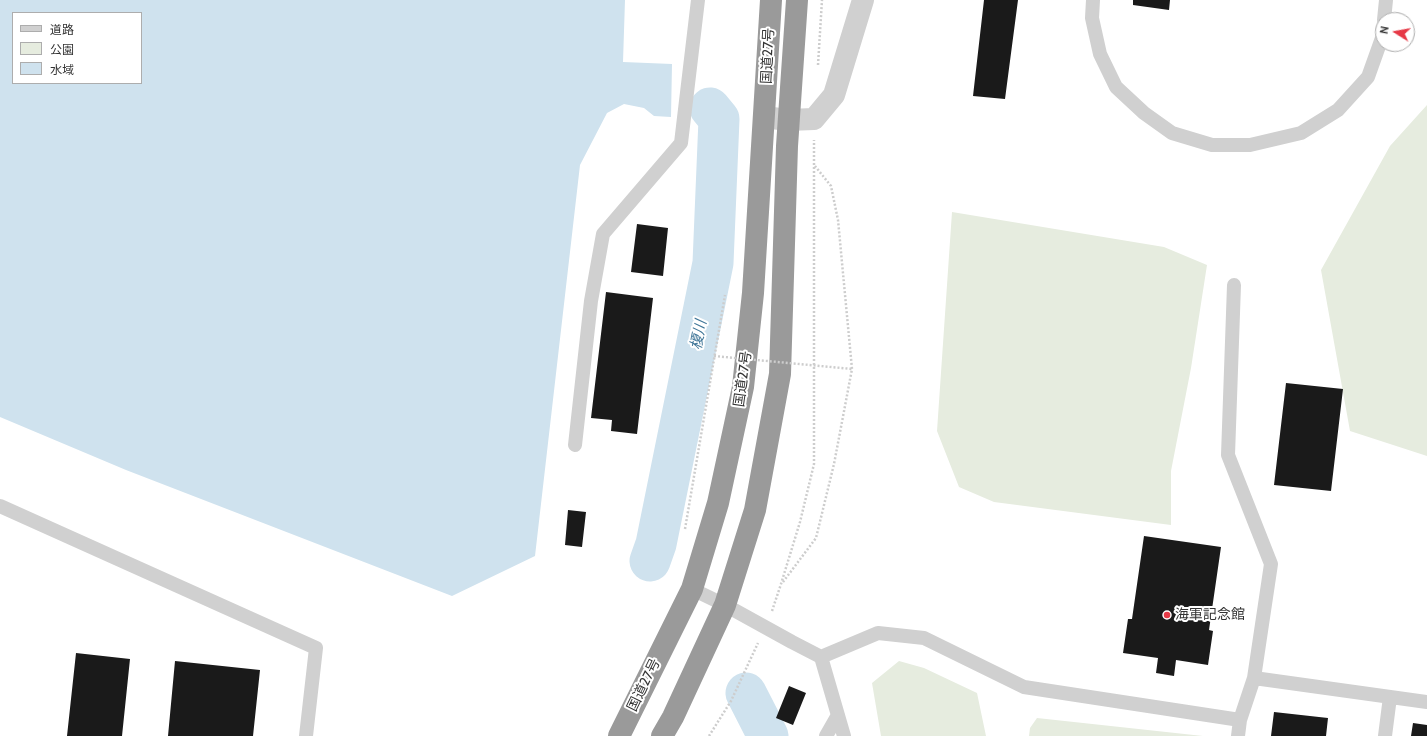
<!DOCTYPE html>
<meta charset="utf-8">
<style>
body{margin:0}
#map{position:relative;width:1427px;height:736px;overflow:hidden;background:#fff;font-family:Cabin,"Noto Sans JP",sans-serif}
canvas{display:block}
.legend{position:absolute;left:12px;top:12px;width:130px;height:72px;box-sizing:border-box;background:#fff;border:1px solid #adadad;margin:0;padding:5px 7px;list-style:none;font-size:12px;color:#333}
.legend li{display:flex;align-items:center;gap:8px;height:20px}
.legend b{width:20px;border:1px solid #adadad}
.north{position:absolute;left:1375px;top:12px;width:40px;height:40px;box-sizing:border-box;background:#fff;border:1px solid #adadad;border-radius:50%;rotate:281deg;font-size:11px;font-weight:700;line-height:16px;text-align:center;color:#333}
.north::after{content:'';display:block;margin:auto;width:14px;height:18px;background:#e63946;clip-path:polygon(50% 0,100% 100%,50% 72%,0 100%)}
</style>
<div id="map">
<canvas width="1427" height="736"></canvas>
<ul class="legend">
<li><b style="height:5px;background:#d0d0d0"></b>道路</li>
<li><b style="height:11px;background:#e6ecdf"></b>公園</li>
<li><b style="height:11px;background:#cfe2ee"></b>水域</li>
</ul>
<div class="north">N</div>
</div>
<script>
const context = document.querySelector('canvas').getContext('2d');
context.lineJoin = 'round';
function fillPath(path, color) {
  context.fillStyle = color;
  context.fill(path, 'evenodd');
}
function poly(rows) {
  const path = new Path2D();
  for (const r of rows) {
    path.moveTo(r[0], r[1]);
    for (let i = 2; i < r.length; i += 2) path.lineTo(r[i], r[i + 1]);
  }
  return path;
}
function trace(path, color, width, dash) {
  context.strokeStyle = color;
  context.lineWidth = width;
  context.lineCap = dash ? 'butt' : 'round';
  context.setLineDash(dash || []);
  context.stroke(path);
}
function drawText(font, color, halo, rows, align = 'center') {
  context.font = font + ' Cabin,"Noto Sans JP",sans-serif';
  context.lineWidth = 4;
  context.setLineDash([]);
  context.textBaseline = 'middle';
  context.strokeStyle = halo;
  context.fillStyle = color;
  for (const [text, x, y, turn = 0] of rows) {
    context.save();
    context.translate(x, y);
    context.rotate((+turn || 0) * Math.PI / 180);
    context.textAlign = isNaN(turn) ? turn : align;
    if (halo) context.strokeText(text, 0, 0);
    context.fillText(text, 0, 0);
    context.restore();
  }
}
fillPath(poly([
 [1427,105,1427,456,1350,431,1321,270,1390,146],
 [952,212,1164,247,1207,265,1191,368,1171,471,1171,525,994,502,959,487,937,431],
 [899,661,924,668,977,693,986,736,881,736,872,683],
 [1037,718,1203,736,1029,736,1030,728]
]), '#e6ecdf');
fillPath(poly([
 [0,0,625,0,623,62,672,64,671,117,654,116,644,108,624,104,607,113,580,165,535,556,452,596,126,470,0,417],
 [13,13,141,13,141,83,13,83]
]), '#cfe2ee');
trace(poly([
 [650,561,656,544,713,263,719,119,710,108],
 [746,693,768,736]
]), '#cfe2ee', 41);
fillPath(poly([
 [984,0,1018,0,1005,99,973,96],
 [1133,0,1170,0,1169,10,1133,5],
 [637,224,668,228,663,276,631,272],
 [606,292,653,298,637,434,611,431,612,420,591,418],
 [1286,383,1343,389,1331,491,1274,485],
 [568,510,586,512,582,547,565,545],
 [1144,536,1221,547,1209,630,1213,631,1208,665,1176,660,1174,676,1156,673,1158,658,1123,653,1128,619,1132,619],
 [76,653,130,659,122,736,67,736],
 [175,661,260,670,253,736,168,736],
 [789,686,806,693,793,725,776,718],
 [1274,712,1328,718,1326,736,1271,736],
 [1413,723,1427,725,1427,736,1411,736]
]), '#1a1a1a');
trace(poly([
 [818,65,822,0],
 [685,529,725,295],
 [783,582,816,538,834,464,852,369,838,220,831,186,815,166],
 [772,611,781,584,800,522,814,464,814,140],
 [709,736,731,701,758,643]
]), '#cdcdcd', 2.5, [2, 2]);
trace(poly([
 [1093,0,1092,18,1100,54,1116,87,1144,113,1172,133,1212,145,1250,145,1301,133,1338,110,1368,77,1383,35,1383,31],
 [1384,20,1386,0],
 [1234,285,1228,455,1271,564,1254,678,1240,720,1238,736],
 [575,445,591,301,603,234,681,143,698,0],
 [0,506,316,648,306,736],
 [692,589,725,605,792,642,821,657,844,736],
 [821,657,878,633,924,638,1024,687,1240,720],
 [1254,678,1427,702],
 [826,736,838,715],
 [1385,736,1390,697]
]), '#d0d0d0', 14);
trace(poly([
 [764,117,788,120,814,119,834,95,863,0]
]), '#d0d0d0', 22);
trace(poly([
 [619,736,692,589,718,503,743,387,753,293,771,0],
 [662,736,673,717,725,605,755,510,780,374,787,146,797,0]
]), '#9a9a9a', 22);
trace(poly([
 [714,356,852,369]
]), '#cdcdcd', 2.5, [2, 2]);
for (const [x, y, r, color] of [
 [1167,615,4,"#e63946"]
]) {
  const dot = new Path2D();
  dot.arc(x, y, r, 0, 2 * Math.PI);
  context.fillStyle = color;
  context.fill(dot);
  trace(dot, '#fff', 1.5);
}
drawText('14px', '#333', '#fff', [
 ["国道27号",768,56,-87],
 ["国道27号",743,379,-82],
 ["国道27号",644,685,-64]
]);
drawText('14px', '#333', '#fff', [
 ["海軍記念館",1175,615]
], 'left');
drawText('italic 15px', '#3f7597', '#fff', [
 ["榎川",699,335,-79]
]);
</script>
